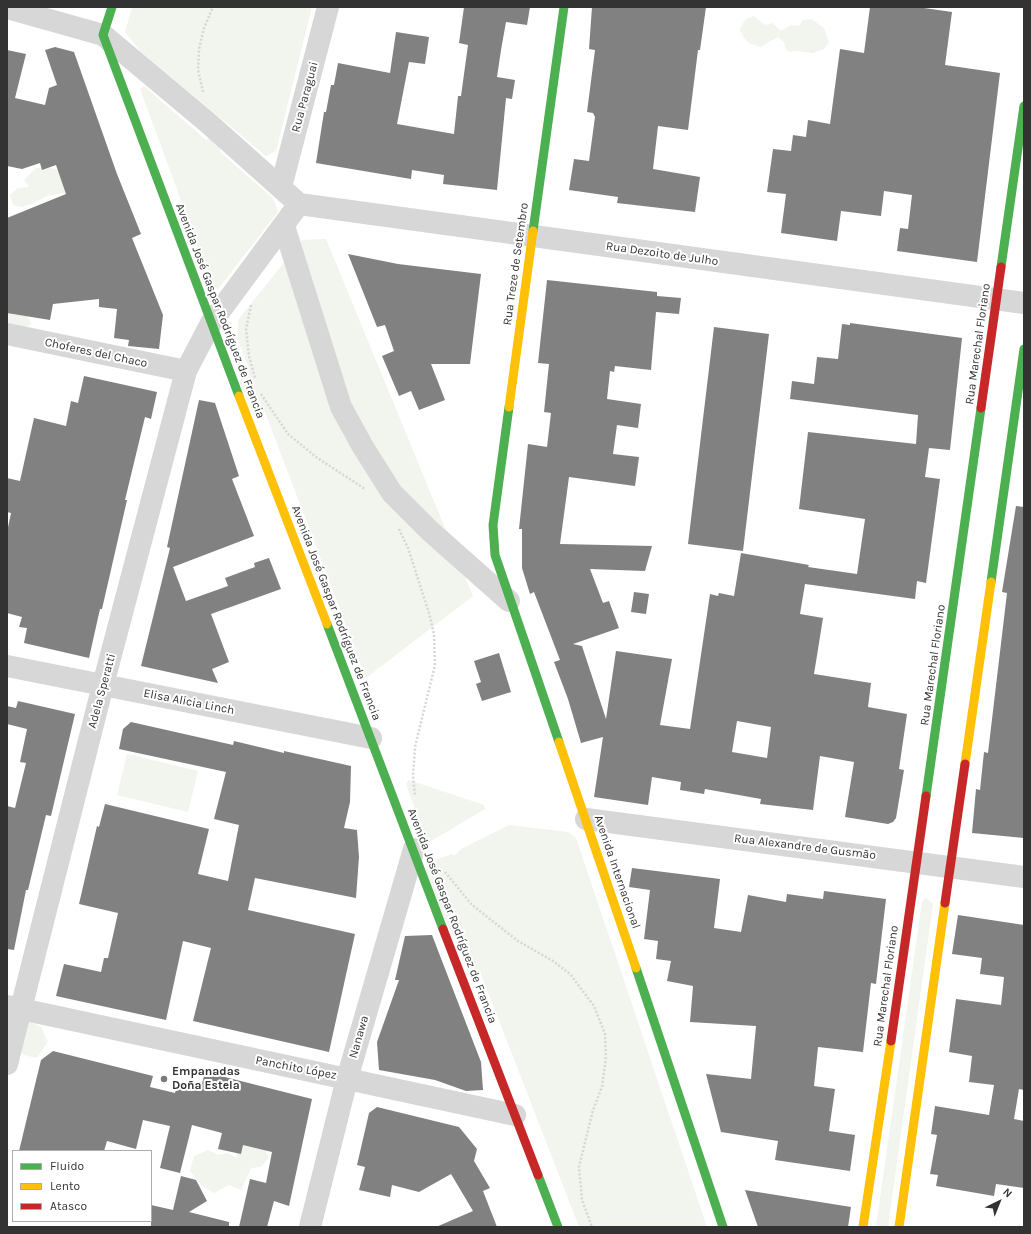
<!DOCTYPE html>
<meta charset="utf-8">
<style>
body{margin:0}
#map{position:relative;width:1031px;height:1234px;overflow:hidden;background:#fff;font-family:Karla,sans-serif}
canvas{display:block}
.frame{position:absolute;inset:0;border:8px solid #333;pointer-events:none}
.legend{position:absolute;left:12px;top:1150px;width:140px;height:72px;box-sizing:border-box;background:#fff;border:1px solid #adadad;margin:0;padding:5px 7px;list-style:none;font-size:12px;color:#333}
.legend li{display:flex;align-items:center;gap:8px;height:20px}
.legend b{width:20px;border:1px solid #adadad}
.north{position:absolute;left:979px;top:1182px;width:40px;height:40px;-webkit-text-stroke:3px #fff;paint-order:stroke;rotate:43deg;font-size:11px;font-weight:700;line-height:16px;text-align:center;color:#333}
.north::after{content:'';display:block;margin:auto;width:14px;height:18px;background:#333;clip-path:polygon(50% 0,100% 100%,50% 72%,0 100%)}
</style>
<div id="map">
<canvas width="1031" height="1234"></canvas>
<div class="frame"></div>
<ul class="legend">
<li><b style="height:5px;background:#4caf50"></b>Fluido</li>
<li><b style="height:5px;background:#ffc107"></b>Lento</li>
<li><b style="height:5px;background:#c62828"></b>Atasco</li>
</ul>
<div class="north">N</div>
</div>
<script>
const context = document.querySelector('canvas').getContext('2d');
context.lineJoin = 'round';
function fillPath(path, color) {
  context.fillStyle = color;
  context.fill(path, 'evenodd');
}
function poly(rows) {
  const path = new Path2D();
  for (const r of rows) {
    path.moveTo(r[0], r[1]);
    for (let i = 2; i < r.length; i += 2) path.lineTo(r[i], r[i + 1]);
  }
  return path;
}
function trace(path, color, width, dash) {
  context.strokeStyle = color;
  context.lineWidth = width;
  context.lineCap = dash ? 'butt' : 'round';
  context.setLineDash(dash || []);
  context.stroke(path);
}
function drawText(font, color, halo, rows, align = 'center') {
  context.font = font + ' Karla,sans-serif';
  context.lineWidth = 4;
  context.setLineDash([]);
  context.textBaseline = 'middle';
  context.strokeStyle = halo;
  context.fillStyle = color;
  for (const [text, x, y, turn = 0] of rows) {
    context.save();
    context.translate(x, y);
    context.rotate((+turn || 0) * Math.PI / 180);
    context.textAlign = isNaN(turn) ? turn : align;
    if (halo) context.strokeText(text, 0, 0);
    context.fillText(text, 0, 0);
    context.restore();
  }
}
fillPath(poly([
 [132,7,312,7,276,151,266,156,141,52,125,32],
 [754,16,765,25,772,23,781,31,791,25,799,26,803,20,811,19,824,28,829,42,824,49,813,53,797,51,790,52,786,50,784,42,778,37,760,47,749,43,744,38,740,30,741,26,746,19],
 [144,86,206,140,209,138,219,145,221,153,273,198,278,212,218,289,213,287,140,89],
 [47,167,64,172,74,191,47,196,34,203,22,207,13,205,10,195,18,188,29,187,24,180,36,168],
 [326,239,473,596,366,678,265,412,252,409,239,382,249,369,238,340,238,320,302,240],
 [7,302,27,315,31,324,7,343],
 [127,754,198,771,188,812,117,795],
 [409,780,484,805,485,809,431,841,426,840,406,784],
 [509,825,568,832,576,838,707,1227,579,1227,481,974,473,978,423,873,434,860,452,854,454,856,461,849],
 [926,898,933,904,888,1227,876,1227,922,902],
 [25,1019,41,1027,48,1042,37,1058,24,1055,15,1047],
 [235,1142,260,1144,267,1152,269,1158,261,1167,251,1168,241,1190,229,1185,214,1193,202,1186,190,1171,194,1156,208,1150,218,1155,228,1153,237,1158]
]), '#f1f5ed');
fillPath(poly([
 [464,7,530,7,527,25,506,22,501,50,497,77,515,80,512,99,506,98,497,190,443,184,444,175,412,170,411,179,316,163,324,112,326,112,331,85,334,85,338,63,390,73,396,32,429,37,425,64,409,62,397,124,454,134,458,96,461,96,468,45,459,43],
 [592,7,706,7,700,50,698,50,688,130,658,126,653,169,700,177,695,212,617,203,618,197,569,190,574,159,589,161,595,117,593,113,587,112,595,50,589,49],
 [870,7,917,7,952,12,945,65,1000,73,977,262,897,251,900,228,908,229,912,195,884,191,881,216,841,211,837,241,781,233,786,194,767,192,773,149,791,151,793,135,806,137,808,120,830,124,840,49,864,53],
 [55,47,74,52,117,174,141,234,132,238,163,315,159,349,128,346,129,340,114,338,117,309,99,307,99,299,53,304,50,320,7,313,7,218,66,194,56,165,42,170,40,163,22,169,7,166,7,50,26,54,15,98,45,105,49,88,57,85,45,50],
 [348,254,398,264,481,274,470,364,431,364,445,400,419,410,411,391,399,396,382,356,394,351,385,325,377,327],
 [547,280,657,292,657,296,681,298,679,314,656,312,651,370,615,366,614,372,610,371,607,399,641,404,638,428,617,425,613,454,639,457,635,486,569,477,560,544,652,546,645,571,590,569,603,603,609,601,619,628,573,644,582,646,606,719,616,651,672,659,660,725,690,729,710,594,718,596,719,593,734,596,741,553,809,565,808,567,857,574,865,519,799,509,808,432,916,444,918,415,790,399,792,381,814,384,817,357,838,359,842,324,850,325,850,323,962,338,950,450,929,448,925,477,940,479,926,583,917,581,915,599,805,584,800,614,823,618,814,674,871,683,868,707,907,714,899,769,904,770,896,818,893,822,888,824,845,817,854,762,820,756,813,810,760,804,761,799,705,789,704,794,680,790,681,782,652,777,648,805,594,797,603,737,581,743,568,699,554,662,560,660,534,592,530,594,522,568,522,529,519,529,528,444,547,447,551,413,544,412,549,364,538,363],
 [737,721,771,727,767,758,732,752],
 [714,327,769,334,743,551,688,544],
 [84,376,157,392,151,419,145,417,125,500,127,500,102,609,100,609,89,658,24,643,27,628,19,627,22,617,7,613,7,532,11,513,7,512,7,478,20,481,34,418,66,426,71,401,78,403],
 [199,400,215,403,239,476,232,479,254,536,173,567,186,601,228,586,225,578,255,567,254,563,269,558,281,589,211,614,229,662,212,669,218,683,141,666,170,548,167,547],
 [1016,506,1024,507,1024,838,972,833,976,789,980,790,984,752,988,753,1007,593,1002,592],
 [634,592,649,594,646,614,631,612],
 [499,653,511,692,482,701,476,684,481,682,474,661],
 [18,701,75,714,51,816,46,815,28,890,26,890,14,950,7,949,7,806,15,808,26,763,20,762,27,729,7,724,7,706,16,708],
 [131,722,233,745,234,741,284,753,284,751,351,766,350,802,344,828,357,830,359,857,356,898,255,878,248,910,355,934,329,1052,193,1021,211,948,183,941,166,1020,56,996,64,964,101,972,104,958,108,958,118,913,79,904,97,826,99,827,105,804,209,829,198,874,228,881,239,825,214,819,226,772,119,749,123,729],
 [632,868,720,879,714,928,741,932,748,895,786,902,787,894,823,899,824,891,886,899,876,984,871,983,863,1052,818,1047,814,1086,835,1089,829,1131,855,1135,850,1171,775,1160,778,1141,721,1132,706,1074,751,1079,756,1026,690,1022,693,986,667,981,671,961,656,959,658,941,644,939,650,890,629,887],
 [958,915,1024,925,1024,1090,1019,1089,1014,1119,1024,1121,1024,1188,996,1184,994,1196,936,1186,938,1175,930,1174,937,1135,931,1134,935,1106,989,1115,994,1085,969,1082,972,1056,949,1052,956,999,1001,1005,1004,977,980,974,982,958,952,954],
 [432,935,481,1062,483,1090,466,1091,435,1080,379,1070,377,1042,399,980,395,980,405,936],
 [53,1051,153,1076,150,1087,175,1093,178,1082,201,1088,205,1072,312,1099,289,1206,274,1201,267,1227,239,1227,250,1179,266,1183,272,1152,243,1145,241,1154,218,1149,222,1133,192,1125,180,1173,160,1168,170,1126,143,1120,136,1149,107,1141,104,1151,19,1151,41,1060],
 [377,1107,459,1127,477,1149,474,1161,490,1188,483,1191,497,1227,436,1227,473,1211,451,1174,419,1192,392,1185,390,1197,359,1190,365,1167,357,1165,369,1113],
 [181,1176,196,1180,207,1201,189,1212,229,1222,229,1227,151,1227,151,1205,173,1210],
 [745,1190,851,1207,848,1227,758,1227]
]), '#818181');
trace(poly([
 [203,92,198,70,199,49,204,28,213,7],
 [251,305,246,329,249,356,255,378],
 [261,394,288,434,316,457,365,489],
 [399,529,408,548,429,613,434,634,435,665,415,747,413,776,415,796],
 [445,872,472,905,518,941,553,961,570,974,594,1006,605,1034,606,1057,602,1087,593,1110,579,1167,582,1200,592,1227]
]), '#d6d6d6', 2.5, [2, 2]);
trace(poly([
 [7,8,103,35,207,122,299,204,211,323,186,371,103,685,7,1064],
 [281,187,328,7],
 [299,204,1024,303],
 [284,226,341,407,363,447,392,493,430,531,509,601],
 [7,334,186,371],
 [7,666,371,738],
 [586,819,1024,877],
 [7,1006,515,1115],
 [310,1227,347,1079,414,849]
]), '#d7d7d7', 22);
trace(poly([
 [112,7,103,35,239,396],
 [533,231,564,7],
 [1001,267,1024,106],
 [509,407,493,525,495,555,559,742],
 [991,582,1024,349],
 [327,624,443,929],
 [926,796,981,408],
 [636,968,723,1227],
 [538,1175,558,1227]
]), '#4caf50', 9);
trace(poly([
 [239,396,327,624],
 [509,407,533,231],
 [559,742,636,968],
 [965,764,991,582],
 [863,1227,891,1041],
 [899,1227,945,903]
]), '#ffc107', 9);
trace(poly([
 [981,408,1001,267],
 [945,903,965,764],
 [443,929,538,1175],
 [891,1041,926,796]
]), '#c62828', 9);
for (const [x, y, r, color] of [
 [164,1079,4,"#7a7a7a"]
]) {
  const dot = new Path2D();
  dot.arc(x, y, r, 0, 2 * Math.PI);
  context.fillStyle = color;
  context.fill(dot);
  trace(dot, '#fff', 1.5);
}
drawText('12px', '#333', '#fff', [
 ["Rua Paraguai",305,97,-75],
 ["Rua Dezoito de Julho",662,254,8],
 ["Rua Treze de Setembro",516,264,-82],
 ["Avenida José Gaspar Rodríguez de Francia",220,311,69],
 ["Rua Marechal Floriano",978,344,-82],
 ["Choferes del Chaco",96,353,12],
 ["Avenida José Gaspar Rodríguez de Francia",336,613,69],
 ["Rua Marechal Floriano",933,665,-82],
 ["Adela Speratti",102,691,-75],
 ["Elisa Alicia Linch",189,702,11],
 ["Rua Alexandre de Gusmão",805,847,7],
 ["Avenida Internacional",617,872,71],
 ["Avenida José Gaspar Rodríguez de Francia",452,916,69],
 ["Rua Marechal Floriano",886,986,-82],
 ["Nanawa",359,1037,-74],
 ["Panchito López",296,1068,11]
]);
drawText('bold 12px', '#333', '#fff', [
 ["Empanadas",172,1072],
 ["Doña Estela",172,1086]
], 'left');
</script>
